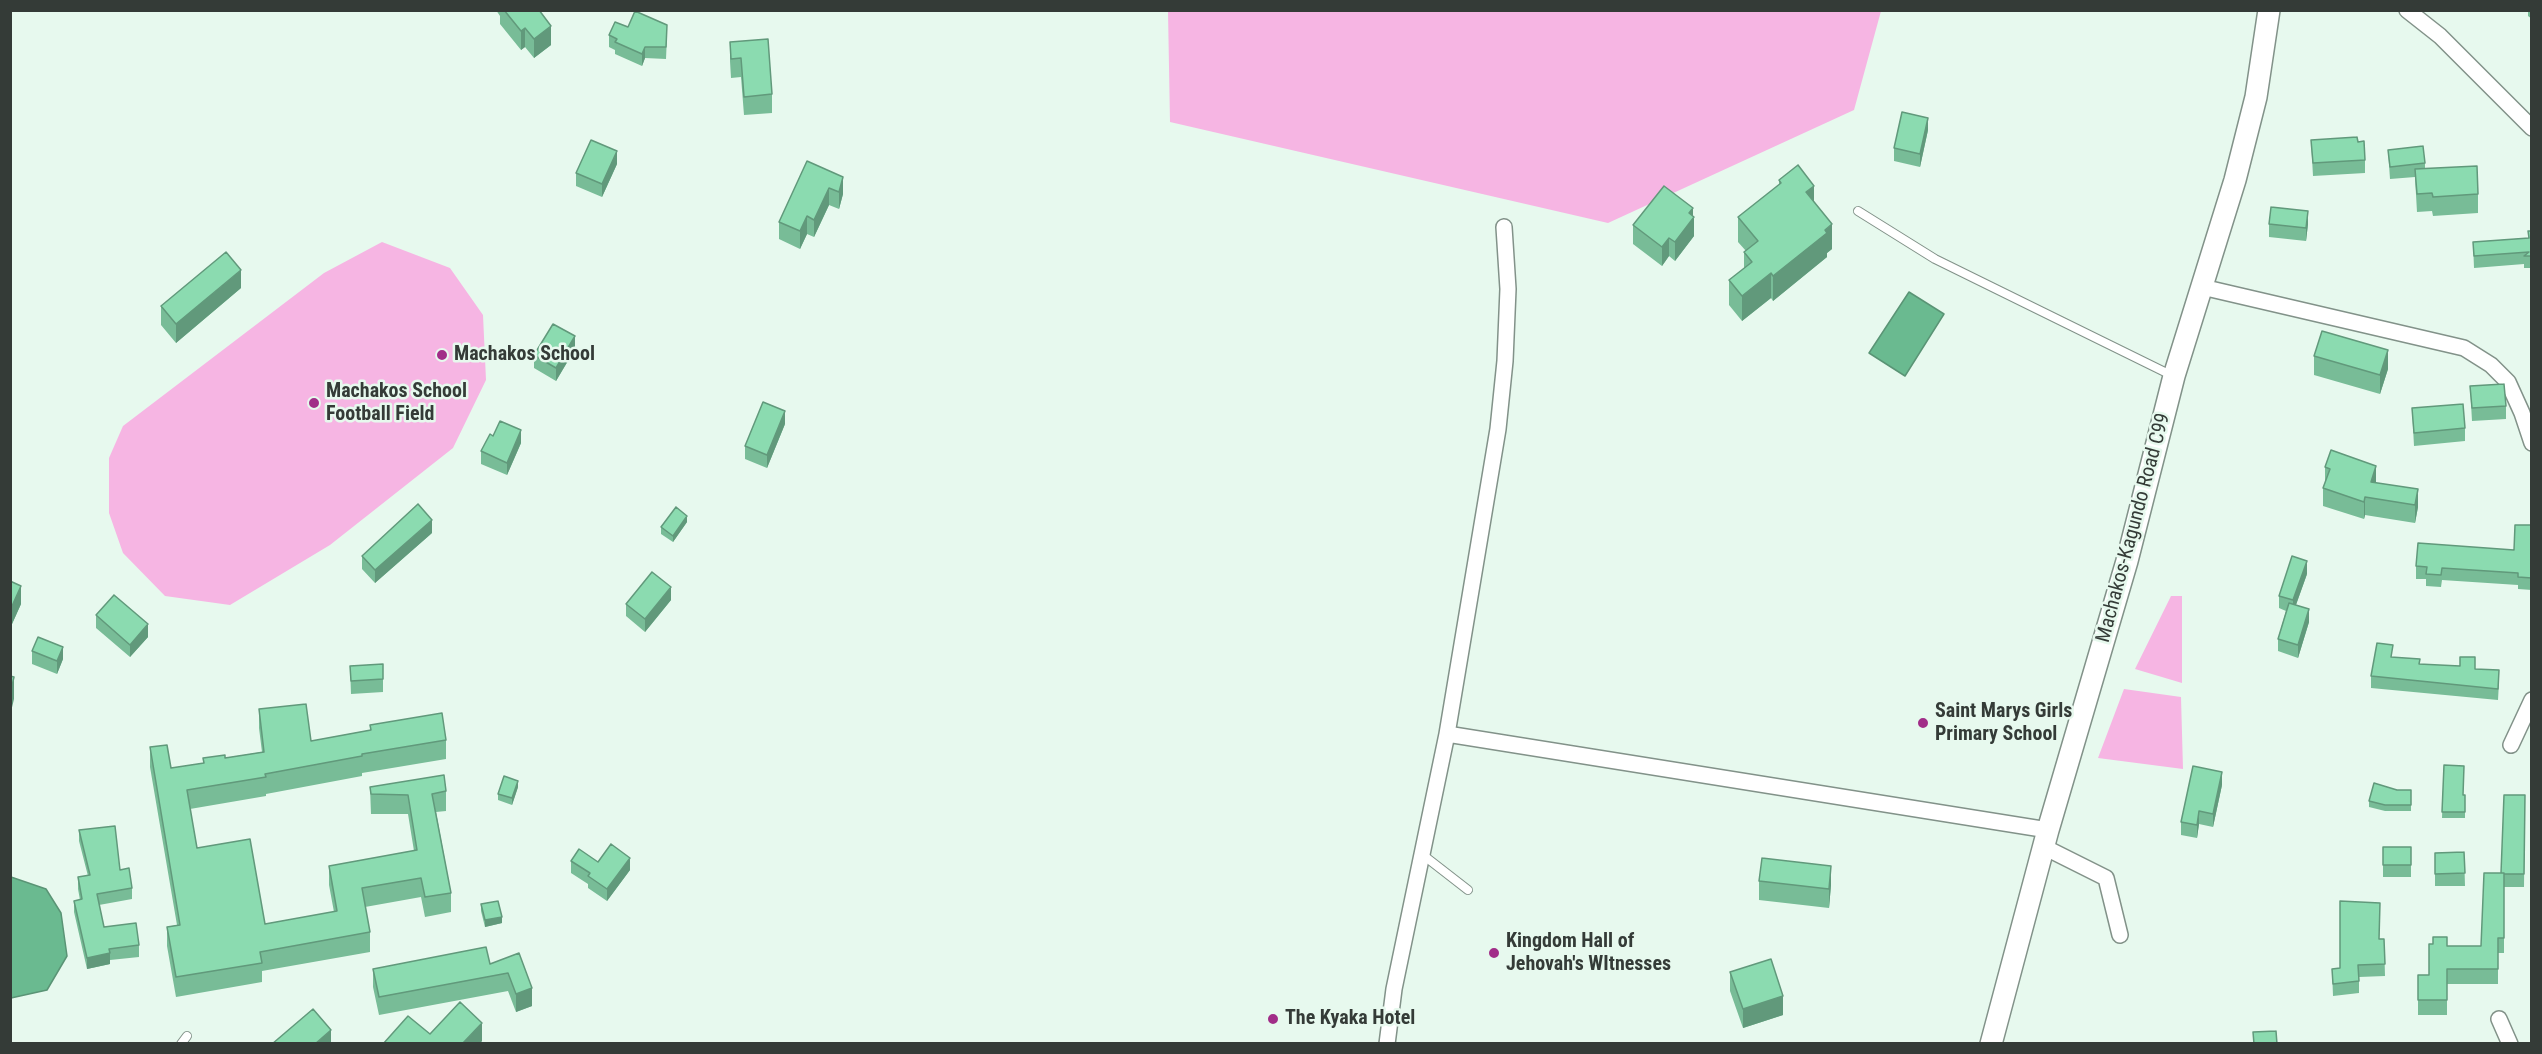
<!DOCTYPE html>
<style>
body{margin:0}
#map{position:relative;width:2542px;height:1054px;overflow:hidden;background:#e7f9ee;font-family:"Roboto Condensed",sans-serif}
canvas{display:block}
.frame{position:absolute;inset:0;border:12px solid #343b37;pointer-events:none}
</style>
<div id="map">
<canvas width="2542" height="1054"></canvas>
<div class="frame"></div>
</div>
<script>
const context = document.querySelector('canvas').getContext('2d');
context.lineJoin = 'round';
function fillPath(path, color) {
  context.fillStyle = color;
  context.fill(path, 'evenodd');
}
function poly(rows) {
  const path = new Path2D();
  for (const r of rows) {
    path.moveTo(r[0], r[1]);
    for (let i = 2; i < r.length; i += 2) path.lineTo(r[i], r[i + 1]);
  }
  return path;
}
function trace(path, color, width, dash) {
  context.strokeStyle = color;
  context.lineWidth = width;
  context.lineCap = dash ? 'butt' : 'round';
  context.setLineDash(dash || []);
  context.stroke(path);
}
function drawText(font, color, halo, rows, align = 'center') {
  context.font = font + ' "Roboto Condensed",sans-serif';
  context.lineWidth = 5;
  context.setLineDash([]);
  context.textBaseline = 'middle';
  context.strokeStyle = halo;
  context.fillStyle = color;
  for (const [text, x, y, turn = 0] of rows) {
    context.save();
    context.translate(x, y);
    context.rotate((+turn || 0) * Math.PI / 180);
    context.textAlign = isNaN(turn) ? turn : align;
    if (halo) context.strokeText(text, 0, 0);
    context.fillText(text, 0, 0);
    context.restore();
  }
}
fillPath(poly([
 [1168,11,1881,11,1854,110,1608,223,1170,122],
 [382,242,450,268,483,315,486,380,453,448,330,545,230,605,165,596,123,553,109,513,109,458,123,426,324,273],
 [2171,596,2182,596,2182,683,2135,669],
 [2124,689,2181,697,2183,769,2098,758]
]), '#f6b5e3');
const water = poly([
 [1909,292,1944,314,1905,376,1869,353,1909,292],
 [11,877,46,889,61,913,67,956,47,990,11,998,11,877]
]);
fillPath(water, '#6aba90');
trace(water, '#5a9475', 1.5);
const service = poly([
 [1858,211,1935,259,2173,376],
 [1423,855,1468,890],
 [181,1044,187,1036]
]);
const minor = poly([
 [2407,10,2440,36,2532,128],
 [2202,287,2464,348,2491,365,2508,382,2522,413,2532,443],
 [1447,734,2048,830],
 [2511,745,2532,700],
 [2044,847,2106,878,2120,935],
 [2499,1019,2510,1044],
 [1387,1044,1394,989,1447,734,1498,429,1505,361,1508,289,1504,227]
]);
const secondary = poly([
 [1991,1044,2048,830,2127,561,2174,376,2235,180,2256,97,2269,10]
]);
trace(service, '#829289', 10);
trace(minor, '#829289', 18);
trace(secondary, '#829289', 24);
trace(service, '#fff', 8);
trace(minor, '#fff', 15);
trace(secondary, '#fff', 21);
fillPath(poly([
 [496,10,539,10,551,45,534,58,525,47,521,50,500,24,500,16],
 [2528,10,2532,10,2532,19,2528,16],
 [628,27,667,36,666,59,645,58,642,66,615,54,615,50,609,47,609,35],
 [730,42,772,94,772,113,744,115,741,77,731,78,730,61],
 [1928,130,1920,167,1894,161,1894,148],
 [2311,140,2358,142,2365,160,2365,173,2313,176],
 [2388,150,2425,163,2425,169,2478,194,2478,213,2433,216,2432,211,2417,212,2415,177,2390,179],
 [807,161,843,194,839,209,829,205,814,237,807,234,800,249,779,239,779,222],
 [617,164,602,197,576,186,576,173],
 [1779,180,1814,202,1832,249,1827,253,1827,257,1773,301,1771,298,1742,321,1729,305,1729,280,1744,269,1744,252,1746,251,1738,242,1738,217,1779,185],
 [1693,215,1694,236,1675,261,1669,256,1662,266,1633,244,1633,225],
 [2269,224,2308,224,2306,241,2269,237],
 [2532,231,2532,268,2524,268,2524,264,2474,268,2473,242,2528,238],
 [241,288,176,343,161,325,161,306],
 [575,349,556,381,534,368,534,355],
 [2314,356,2388,369,2380,394,2314,375],
 [2470,386,2506,406,2506,419,2472,421],
 [2412,408,2465,428,2465,441,2414,446],
 [785,424,767,468,745,459,745,446],
 [493,436,521,443,507,475,481,464,481,451],
 [2325,467,2376,483,2418,507,2415,523,2365,515,2364,519,2323,506,2323,488,2325,483],
 [687,522,673,542,661,534,661,527],
 [2532,525,2532,590,2518,589,2518,585,2442,580,2441,587,2426,586,2426,579,2416,579,2416,566,2514,550],
 [432,533,375,583,362,569,362,556],
 [2307,574,2296,605,2309,622,2298,658,2278,651,2278,639,2286,611,2279,608,2279,596],
 [10,581,21,604,12,624,10,623],
 [671,600,645,632,626,616,626,604],
 [96,615,148,637,130,657,96,628],
 [32,651,63,659,57,674,32,664],
 [2393,657,2420,664,2475,669,2499,682,2498,700,2371,688,2371,676],
 [383,664,383,692,351,694,350,666],
 [259,709,311,741,370,730,370,725,446,740,446,759,362,773,362,776,266,794,266,796,190,809,197,848,265,924,334,912,329,885,329,866,414,851,408,814,371,814,370,787,446,791,446,811,436,812,451,893,451,912,425,917,421,897,365,907,370,932,370,952,262,971,262,982,176,997,167,946,167,927,177,925,150,767,150,747,171,768,203,763,203,758,225,758,262,752,259,728],
 [2444,765,2463,795,2465,795,2465,818,2442,818],
 [2222,785,2213,827,2199,824,2197,838,2181,835,2181,822],
 [518,787,512,805,498,800,498,794],
 [2411,790,2411,811,2385,811,2369,807,2369,801],
 [2525,795,2524,887,2504,887,2504,953,2498,953,2498,984,2447,984,2447,1015,2418,1015,2418,975,2429,975,2447,946,2481,946],
 [79,830,120,870,132,888,132,899,99,905,104,927,139,945,139,957,110,960,110,964,87,969,74,912,74,901,80,900,78,889,78,877,88,876,79,841],
 [2383,847,2411,847,2411,877,2383,877],
 [2464,852,2465,886,2435,886,2435,853],
 [571,861,598,862,630,870,607,901,588,888,588,884,571,873],
 [1759,881,1831,885,1829,908,1759,900],
 [481,904,502,923,485,927,481,911],
 [2380,915,2379,939,2384,939,2385,976,2359,977,2359,993,2333,996,2332,969,2340,968],
 [519,953,532,1006,516,1012,508,991,379,1015,373,987,373,969,490,964],
 [1730,972,1783,1015,1743,1028,1730,991]
]), '#78bc97');
fillPath(poly([
 [551,26,551,45,534,58,534,39],
 [525,28,525,47,521,50,521,31],
 [645,47,645,58,642,66,642,54],
 [1928,118,1928,130,1920,167,1920,154],
 [617,151,617,164,602,197,602,184],
 [843,177,843,194,839,209,839,192],
 [1814,186,1814,210,1806,192],
 [829,188,829,205,814,237,814,220],
 [1693,208,1693,219,1694,217,1694,236,1675,261,1675,242,1689,213],
 [2308,211,2308,224,2306,241,2306,228],
 [807,216,807,234,800,249,800,231],
 [1832,224,1832,249,1827,253,1827,257,1773,301,1773,276],
 [1669,238,1669,256,1662,266,1662,247],
 [241,270,241,288,176,343,176,324],
 [1771,273,1771,298,1742,321,1742,296],
 [575,336,575,349,556,381,556,368],
 [2388,350,2388,369,2380,394,2380,375],
 [785,411,785,424,767,468,767,455],
 [521,430,521,443,507,475,507,463],
 [2376,466,2376,483,2371,499,2371,482],
 [2418,489,2418,507,2415,523,2415,505],
 [2365,497,2365,515,2364,519,2364,502],
 [687,516,687,522,673,542,673,536],
 [432,520,432,533,375,583,375,570],
 [2307,561,2307,574,2293,613,2293,600],
 [21,586,21,604,12,624,12,606],
 [671,587,671,600,645,632,645,619],
 [2309,609,2309,622,2298,658,2298,645],
 [148,624,148,637,130,657,130,645],
 [63,647,63,659,57,674,57,661],
 [14,677,14,699,10,716,10,694],
 [2222,772,2222,785,2213,827,2213,814],
 [518,781,518,787,512,805,512,798],
 [2199,811,2199,824,2197,838,2197,825],
 [630,858,630,870,607,901,607,889],
 [1831,866,1831,885,1829,908,1829,889],
 [502,917,502,923,485,927,485,920],
 [110,953,110,964,87,969,87,958],
 [532,988,532,1006,516,1012,516,994],
 [1783,996,1783,1015,1743,1028,1743,1009],
 [482,1023,482,1041,480,1044,462,1044],
 [331,1030,331,1044,315,1044]
]), '#61997b');
const building = poly([
 [504,10,539,10,551,26,534,39,525,28,521,31,504,10],
 [635,11,667,25,666,47,645,47,642,54,615,42,617,39,609,35,615,22,628,27,635,11],
 [768,39,772,94,744,97,741,58,731,59,730,42,768,39],
 [1902,112,1928,118,1920,154,1894,148,1902,112],
 [2357,137,2358,142,2364,141,2365,160,2313,163,2311,140,2357,137],
 [591,140,617,151,602,184,576,173,591,140],
 [2423,146,2425,163,2390,167,2388,150,2423,146],
 [807,161,843,177,839,192,829,188,814,220,807,216,800,231,779,222,807,161],
 [1798,165,1814,186,1806,192,1832,224,1825,230,1827,233,1773,276,1771,273,1742,296,1729,280,1752,262,1744,252,1758,241,1738,217,1781,183,1779,180,1798,165],
 [2477,166,2478,194,2433,197,2432,193,2417,194,2415,169,2477,166],
 [1664,186,1693,208,1689,213,1694,217,1675,242,1669,238,1662,247,1633,225,1664,186],
 [2271,207,2308,211,2306,228,2269,224,2271,207],
 [2528,231,2532,231,2532,256,2524,256,2529,252,2474,256,2473,242,2529,238,2528,231],
 [226,252,241,270,176,324,161,306,226,252],
 [553,324,575,336,556,368,534,355,553,324],
 [2322,331,2388,350,2380,375,2314,356,2322,331],
 [2504,384,2506,406,2472,408,2470,386,2504,384],
 [763,402,785,411,767,455,745,446,763,402],
 [2463,404,2465,428,2414,433,2412,408,2463,404],
 [500,421,521,430,507,463,481,451,490,434,493,436,500,421],
 [2331,450,2376,466,2371,482,2418,489,2415,505,2365,497,2364,502,2323,488,2330,469,2325,467,2331,450],
 [418,504,432,520,375,570,362,556,418,504],
 [676,507,687,516,673,536,661,527,676,507],
 [2515,525,2532,525,2532,578,2518,577,2518,573,2442,568,2441,575,2426,574,2427,567,2416,566,2418,543,2514,550,2515,525],
 [2292,556,2307,561,2293,600,2279,596,2292,556],
 [652,572,671,587,645,619,626,604,652,572],
 [10,581,21,586,12,606,10,605,10,581],
 [114,595,148,624,130,645,96,615,114,595],
 [2289,603,2309,609,2298,645,2278,639,2289,603],
 [38,637,63,647,57,661,32,651,38,637],
 [2377,643,2393,645,2391,657,2420,659,2419,664,2460,666,2460,657,2475,657,2475,669,2499,670,2498,689,2371,676,2377,643],
 [383,664,383,679,351,681,350,666,383,664],
 [10,676,14,677,10,694,10,676],
 [306,704,311,741,371,730,370,725,442,713,446,740,362,754,362,756,265,774,266,777,187,790,197,848,250,839,265,924,337,911,329,866,417,850,408,795,371,794,370,787,444,775,446,791,432,794,451,893,425,897,421,878,362,888,370,932,260,952,262,963,176,977,167,927,180,925,150,747,167,745,171,768,204,763,203,758,225,755,225,758,264,752,259,709,306,704],
 [2444,765,2464,766,2463,795,2465,795,2465,812,2442,812,2444,765],
 [2193,766,2222,772,2213,814,2199,811,2197,825,2181,822,2193,766],
 [504,776,518,781,512,798,498,794,504,776],
 [2374,783,2397,790,2411,790,2411,805,2385,805,2369,801,2374,783],
 [2504,795,2525,795,2524,874,2504,874,2504,873,2501,873,2504,795],
 [115,826,120,870,129,868,132,888,97,894,104,927,136,923,139,945,109,949,110,953,87,958,74,901,82,899,78,877,90,875,79,830,115,826],
 [611,844,630,858,607,889,588,876,590,873,571,861,579,849,598,862,611,844],
 [2383,847,2411,847,2411,865,2383,865,2383,847],
 [2464,852,2465,873,2435,874,2435,853,2464,852],
 [1762,858,1831,866,1829,889,1759,881,1762,858],
 [2484,873,2504,873,2504,938,2498,938,2498,969,2447,969,2447,1000,2418,1000,2418,975,2429,975,2429,944,2433,944,2433,937,2447,937,2447,946,2481,946,2484,873],
 [498,901,502,917,485,920,481,904,498,901],
 [2340,901,2380,903,2379,939,2384,939,2385,964,2358,965,2359,981,2333,984,2332,969,2340,968,2340,901],
 [486,947,490,964,519,953,532,988,516,994,508,973,379,997,373,969,486,947],
 [1771,959,1783,996,1743,1009,1730,972,1771,959],
 [460,1002,482,1023,462,1044,383,1044,408,1016,430,1034,460,1002],
 [313,1009,331,1030,315,1044,272,1044,313,1009],
 [2276,1031,2277,1044,2254,1044,2253,1032,2276,1031]
]);
fillPath(building, '#8bdbb0');
trace(building, '#61997b', 1.5);
for (const [x, y, r, color] of [
 [442,355,6,"#a12d88"],
 [314,403,6,"#a12d88"],
 [1923,723,6,"#a12d88"],
 [1494,953,6,"#a12d88"],
 [1273,1019,6,"#a12d88"]
]) {
  const dot = new Path2D();
  dot.arc(x, y, r, 0, 2 * Math.PI);
  context.fillStyle = color;
  context.fill(dot);
  trace(dot, '#e7f9ee', 2);
}
drawText('bold 20px', '#343b37', '#e7f9ee', [
 ["Machakos School",454,355],
 ["Machakos School",326,392],
 ["Football Field",326,415],
 ["Saint Marys Girls",1935,712],
 ["Primary School",1935,735],
 ["Kingdom Hall of",1506,942],
 ["Jehovah's WItnesses",1506,965],
 ["The Kyaka Hotel",1285,1019]
], 'left');
drawText('20px', '#343b37', '#e7f9ee', [
 ["Machakos-Kagundo Road C99",2134,528,-75]
]);
</script>
